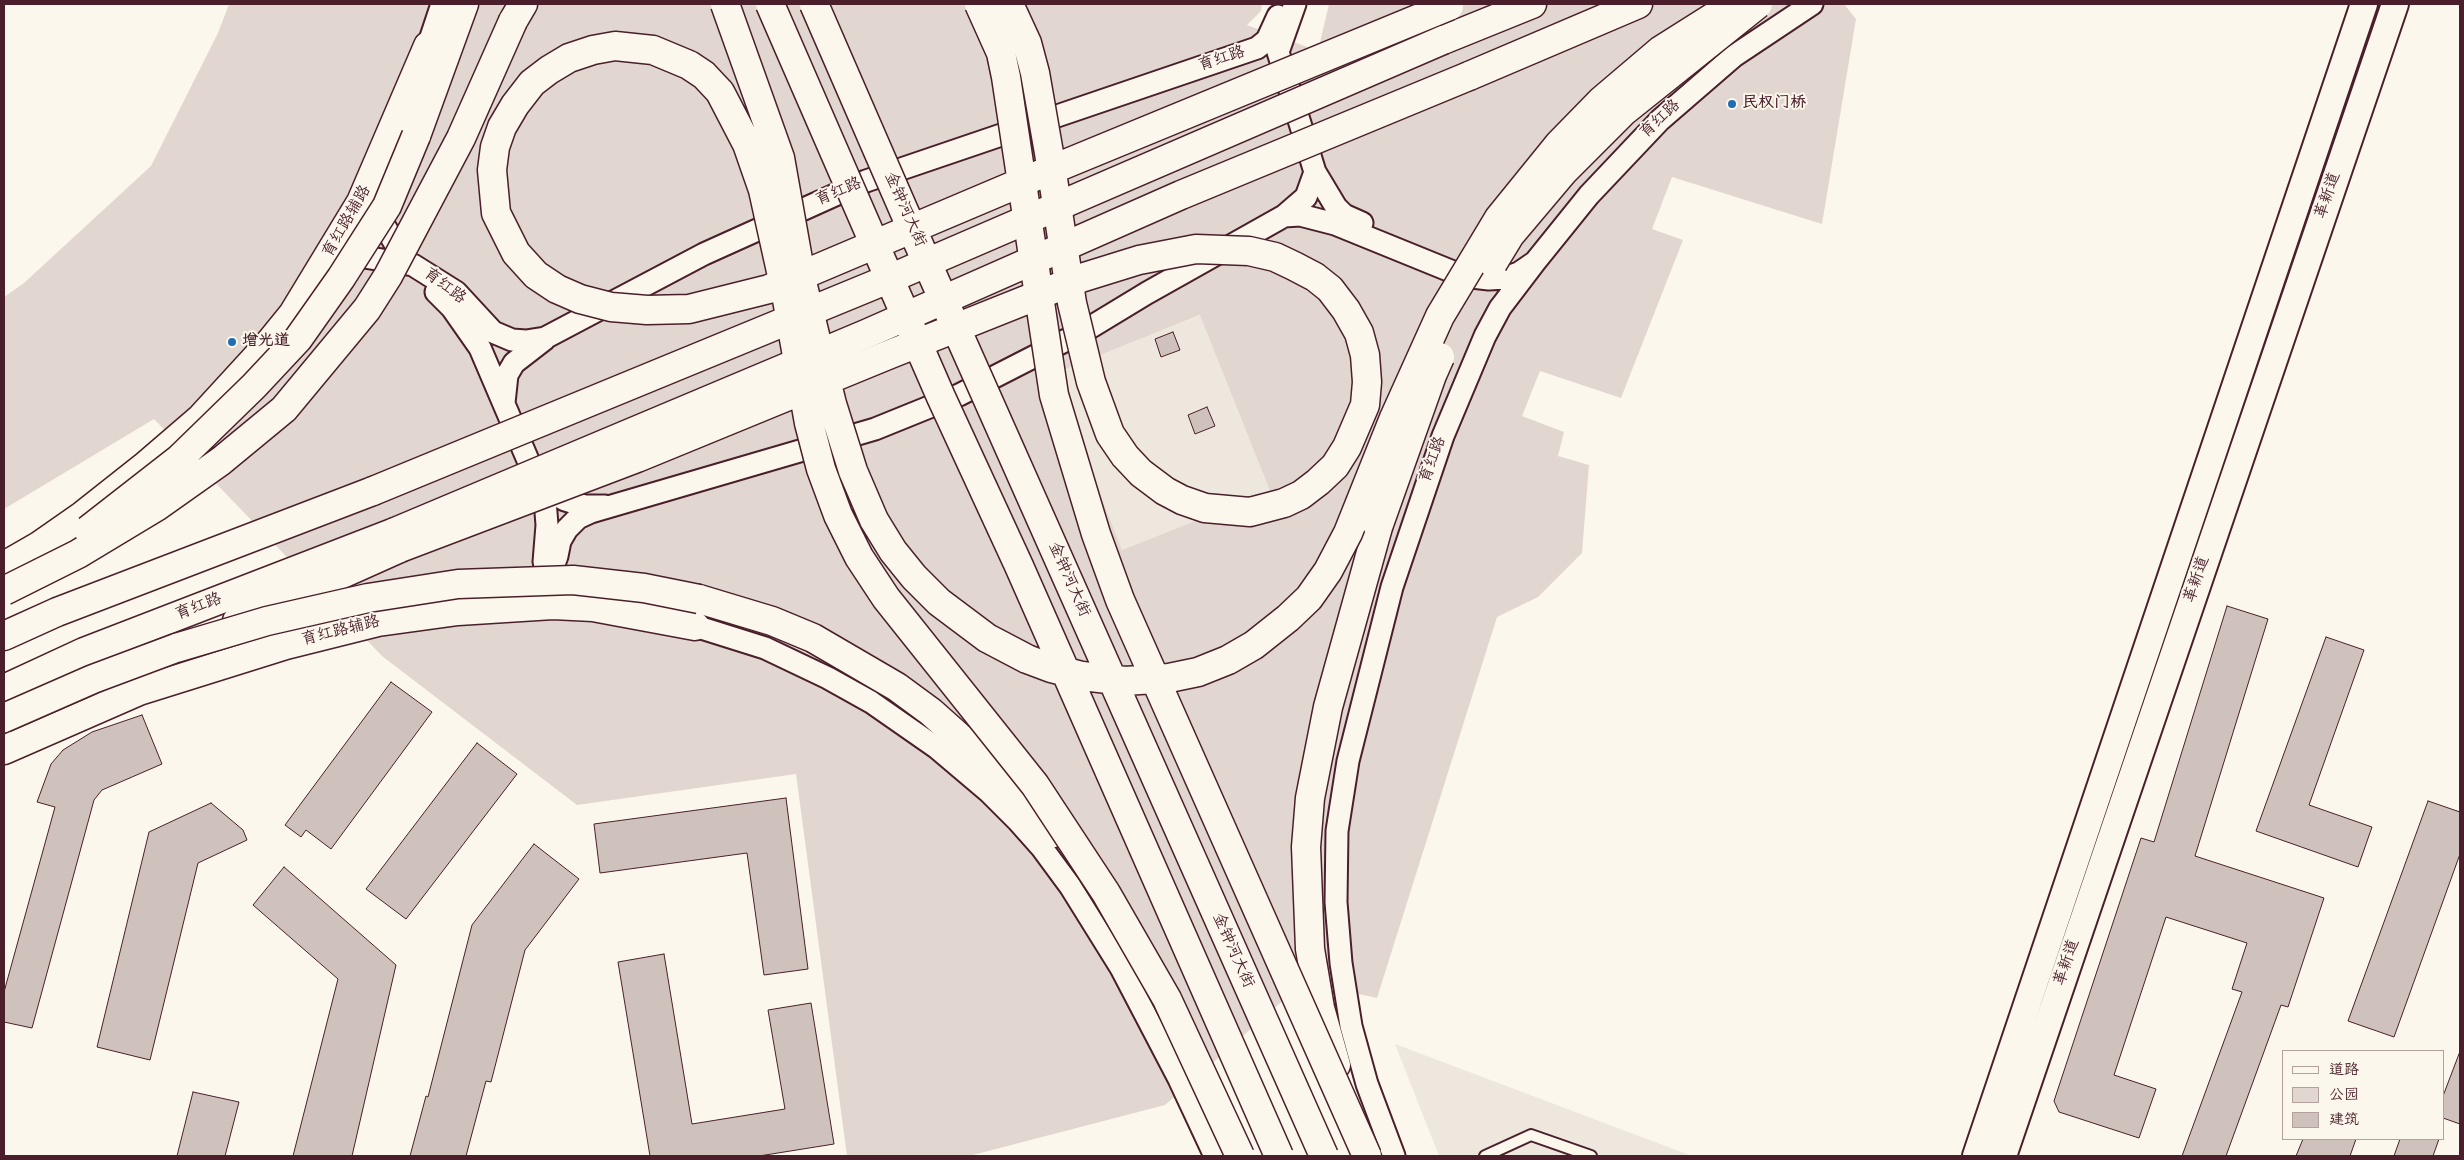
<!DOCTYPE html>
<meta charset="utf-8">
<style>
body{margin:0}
#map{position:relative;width:2464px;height:1160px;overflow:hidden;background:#fbf7ec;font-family:"Indie Flower","LXGW WenKai TC",sans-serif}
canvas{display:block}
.frame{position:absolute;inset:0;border:5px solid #4a1f2b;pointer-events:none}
.legend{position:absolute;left:2282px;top:1050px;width:162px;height:90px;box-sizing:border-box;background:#fbf7ec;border:1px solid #b4a19f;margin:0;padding:6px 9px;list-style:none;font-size:15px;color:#4a1f2b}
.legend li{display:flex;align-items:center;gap:10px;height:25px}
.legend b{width:25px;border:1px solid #b4a19f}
</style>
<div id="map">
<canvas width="2464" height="1160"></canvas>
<div class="frame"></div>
<ul class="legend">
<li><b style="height:6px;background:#fbf7ec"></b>道路</li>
<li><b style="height:14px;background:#e2d7d0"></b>公园</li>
<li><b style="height:14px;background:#cfc2bc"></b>建筑</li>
</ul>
</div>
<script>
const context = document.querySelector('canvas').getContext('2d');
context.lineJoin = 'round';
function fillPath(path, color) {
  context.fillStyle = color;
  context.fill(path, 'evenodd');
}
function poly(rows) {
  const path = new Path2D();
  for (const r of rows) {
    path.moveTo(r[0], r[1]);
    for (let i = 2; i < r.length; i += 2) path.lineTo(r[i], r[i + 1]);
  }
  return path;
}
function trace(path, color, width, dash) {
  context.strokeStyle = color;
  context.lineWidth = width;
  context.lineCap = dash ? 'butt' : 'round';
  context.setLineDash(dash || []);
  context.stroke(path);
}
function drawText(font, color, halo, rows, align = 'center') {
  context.font = font + ' "Indie Flower","LXGW WenKai TC",sans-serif';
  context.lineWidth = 4;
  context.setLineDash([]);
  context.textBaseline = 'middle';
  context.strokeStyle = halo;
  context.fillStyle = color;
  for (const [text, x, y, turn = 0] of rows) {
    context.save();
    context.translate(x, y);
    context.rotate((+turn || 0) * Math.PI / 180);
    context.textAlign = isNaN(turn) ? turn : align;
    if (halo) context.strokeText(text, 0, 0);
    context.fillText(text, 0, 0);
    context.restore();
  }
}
fillPath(poly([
 [1201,315,1270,491,1122,550,1052,374],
 [1395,1044,1692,1156,1439,1156]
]), '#eee7de');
fillPath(poly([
 [229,4,1262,4,1261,11,1247,25,1318,51,1329,4,1844,4,1856,19,1822,224,1672,177,1652,229,1683,240,1621,398,1540,371,1522,416,1564,432,1558,456,1589,465,1582,553,1538,597,1497,617,1377,998,1304,982,1165,1105,969,1156,847,1156,796,774,577,805,382,656,154,419,4,509,4,297,24,283,151,166,218,33],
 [1200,315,1270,491,1122,550,1053,374]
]), '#e2d7d0');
const building = poly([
 [1173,332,1180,350,1161,357,1155,339,1173,332],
 [1207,407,1215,426,1195,434,1188,415,1207,407],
 [2227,606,2268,619,2195,856,2324,898,2288,1007,2281,1005,2226,1156,2182,1156,2242,992,2232,989,2247,943,2166,917,2114,1075,2156,1089,2139,1138,2059,1112,2054,1101,2141,838,2154,842,2227,606],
 [2326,637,2364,650,2309,805,2372,827,2358,867,2256,831,2326,637],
 [391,682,432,712,331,849,306,830,301,837,285,825,391,682],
 [142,715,162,764,102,790,94,800,32,1028,4,1022,4,992,55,807,37,802,51,764,63,750,92,732,142,715],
 [477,743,517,774,406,919,366,889,477,743],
 [786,798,808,969,764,975,747,853,600,873,594,824,786,798],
 [2428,801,2460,812,2460,854,2394,1037,2348,1021,2428,801],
 [211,803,243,830,247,840,198,863,150,1060,97,1047,149,832,211,803],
 [534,844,579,879,525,950,491,1082,486,1081,466,1156,410,1156,426,1096,428,1097,472,925,534,844],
 [284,867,396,965,352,1156,293,1156,338,979,253,905,284,867],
 [664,954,692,1124,785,1109,768,1010,811,1003,834,1144,759,1156,650,1156,618,962,664,954],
 [2459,1054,2460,1054,2460,1124,2443,1118,2443,1096,2459,1054],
 [193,1092,239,1102,225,1156,177,1156,193,1092],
 [2303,1139,2356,1139,2350,1156,2296,1156,2303,1139],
 [2400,1139,2439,1139,2433,1156,2394,1156,2400,1139]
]);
fillPath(building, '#cfc2bc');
trace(building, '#4a1f2b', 1);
const service = poly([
 [1485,1156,1531,1135,1591,1156]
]);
const minor = poly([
 [428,46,442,4],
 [1315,172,1336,207,1344,215,1362,223],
 [377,205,384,225,407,264],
 [1284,216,1300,215,1335,224,1463,276,1489,279,1505,278,1519,273,1535,262,1589,195,1660,120,1734,56,1812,4],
 [341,262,364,257,413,265,456,292,493,332,512,340,526,341,545,338,704,254,866,181,1257,48,1267,40,1278,16],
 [436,292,452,308,480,348,545,500,547,525,544,562],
 [504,403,507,375,514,363,545,339],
 [540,485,565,500,585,506,605,506],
 [538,589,550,575,557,556,560,541,567,529,578,518,591,512,875,429,959,395,1086,330,1147,293,1284,216,1306,197,1315,172,1278,52,1295,4],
 [695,626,765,648,828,678,871,702,937,748,989,792,1018,821,1042,848,1070,886,1121,968,1179,1079,1215,1156],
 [1394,1156,1367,1084,1351,1026,1341,963,1336,902,1337,831,1348,761,1392,587,1443,436,1485,336,1500,308,1535,262]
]);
const tertiary = poly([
 [1976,1156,2364,4],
 [2003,1156,2395,4]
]);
const secondary = poly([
 [4,566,39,546,82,516,144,467,201,418,267,346,293,314,361,202,428,46],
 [4,750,139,691,286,645,378,622,458,611,553,605,593,607,695,626]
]);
const primary = poly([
 [513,21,523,4],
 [416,136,464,4],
 [699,599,772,621,813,638,897,687,931,712,1023,794,1055,833],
 [237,621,400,548],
 [1336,1065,1320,1008,1310,949,1306,847,1310,798,1328,707,1378,527]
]);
const trunk = poly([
 [1443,40,1532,4],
 [1469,76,1638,4],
 [4,636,57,612,373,491],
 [4,689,84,652,395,532]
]);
trace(service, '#4a1f2b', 14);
trace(minor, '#4a1f2b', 25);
trace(tertiary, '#4a1f2b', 30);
trace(secondary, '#4a1f2b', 31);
trace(primary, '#4a1f2b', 31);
trace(trunk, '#4a1f2b', 31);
trace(service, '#fbf7ec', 10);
trace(minor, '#fbf7ec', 21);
trace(tertiary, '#fbf7ec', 26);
trace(secondary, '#fbf7ec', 28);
trace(primary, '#fbf7ec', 28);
trace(trunk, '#fbf7ec', 28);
const primaryBridge = poly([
 [725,4,780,158,802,282,832,404,853,471,874,520,893,551,914,577,939,602,987,638,1027,659,1051,668,1082,676,1125,681,1169,678,1198,672,1228,660,1254,645,1288,618,1309,598,1328,571,1348,533,1394,418,1440,316,1499,218,1559,144,1601,101,1661,50,1734,4],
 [770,4,941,397,1019,566,1279,1156],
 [814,4,904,211,1324,1156],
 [979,4,1001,53,1006,77,1054,395,1096,534,1120,600,1367,1156],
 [1493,263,1510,235,1564,171,1623,112,1758,4],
 [1378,527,1432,375,1440,357],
 [88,530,179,459,254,386,298,339,341,278,387,206,416,136],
 [400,548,637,458,888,355,1081,278,1139,260,1196,249,1249,251,1275,257,1294,266,1315,277,1330,289,1346,310,1359,333,1365,355,1367,382,1365,405,1347,447,1335,466,1318,482,1301,495,1284,503,1250,512,1205,508,1182,500,1165,491,1141,473,1125,456,1110,434,1091,382,1072,303,1049,153,1035,73,1027,43,1009,4],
 [4,591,78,554,156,507,221,461,284,409,367,309,388,276,461,138,513,21],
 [4,718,93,679,176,648,267,621,368,598,458,584,573,580,644,588,699,599],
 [1240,1156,1167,999,1106,893,1035,785,886,598,859,557,838,515,821,469,809,423,786,294,763,190,747,144,720,92,704,75,689,65,653,50,615,46,593,50,569,58,549,70,532,83,515,105,502,127,495,147,492,170,496,213,516,253,536,275,557,289,580,299,611,307,647,310,689,309,769,289,819,268,1041,174,1449,6]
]);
const trunkBridge = poly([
 [373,491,903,273,1443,40],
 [395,532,866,334,1181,195,1469,76]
]);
trace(primaryBridge, '#4a1f2b', 31, []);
trace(trunkBridge, '#4a1f2b', 31, []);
trace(primaryBridge, '#fbf7ec', 28);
trace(trunkBridge, '#fbf7ec', 28);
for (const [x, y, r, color] of [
 [1732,104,5,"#1f6fb2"],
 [232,342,5,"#1f6fb2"]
]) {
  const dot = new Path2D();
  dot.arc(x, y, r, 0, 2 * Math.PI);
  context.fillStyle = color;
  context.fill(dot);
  trace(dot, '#fbf7ec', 2);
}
drawText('16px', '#4a1f2b', '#fbf7ec', [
 ["育红路",1222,60,-18],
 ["育红路",1661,120,-43],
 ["育红路",839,193,-23],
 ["革新道",2329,196,-71],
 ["金钟河大街",904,210,66],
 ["育红路辅路",348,222,-60],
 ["育红路",444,287,37],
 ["育红路",1434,460,-70],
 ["金钟河大街",1068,580,66],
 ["革新道",2198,580,-71],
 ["育红路",199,608,-21],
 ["育红路辅路",341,632,-14],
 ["金钟河大街",1232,951,66],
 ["革新道",2068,963,-71]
]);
drawText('bold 16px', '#4a1f2b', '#fbf7ec', [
 ["民权门桥",1742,104],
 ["增光道",242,342]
], 'left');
</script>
